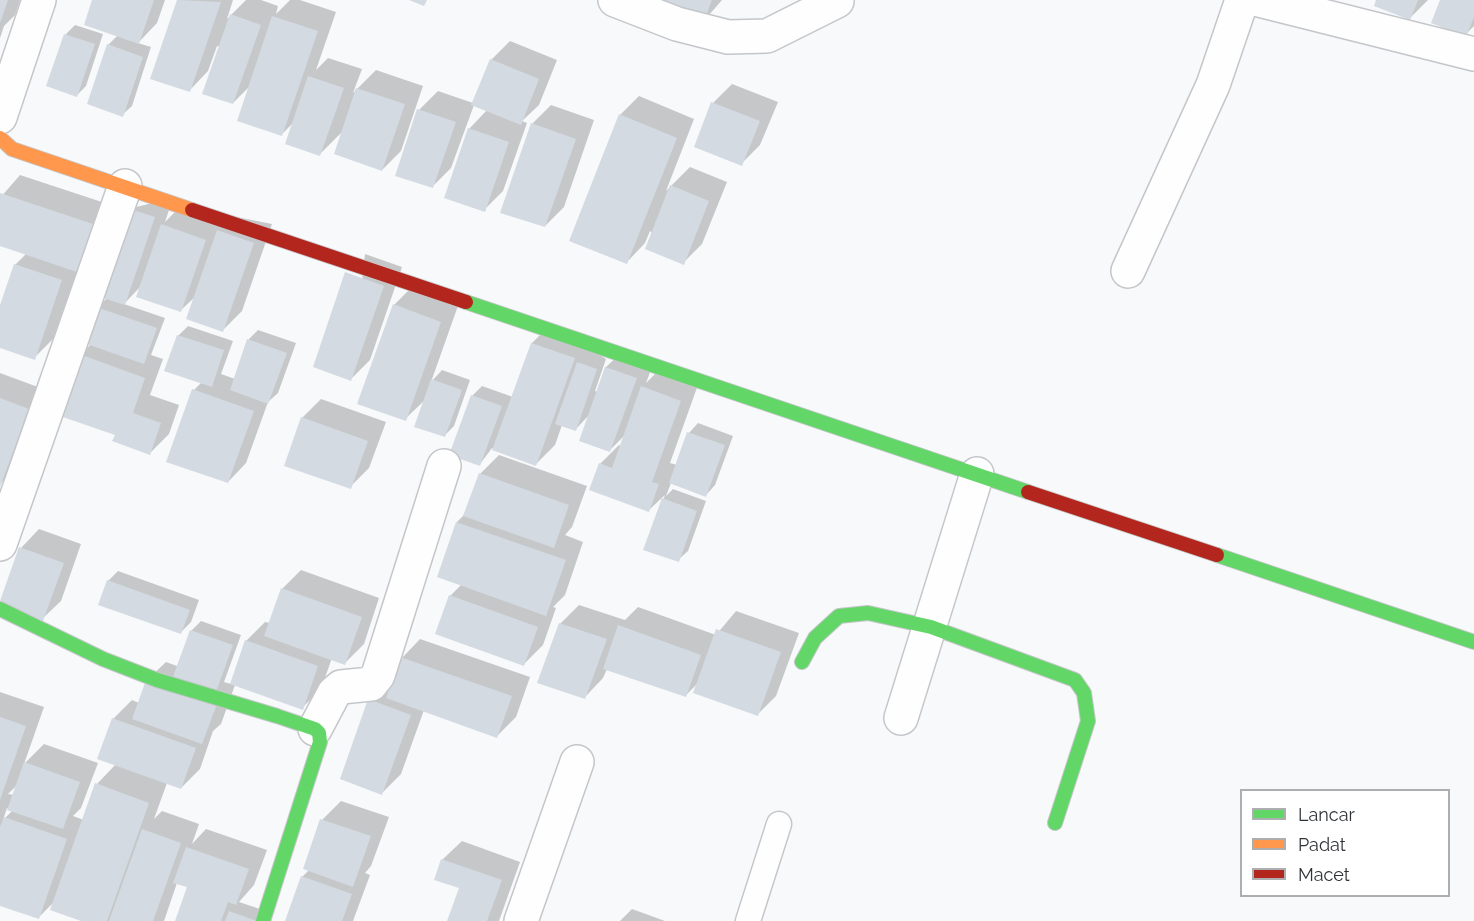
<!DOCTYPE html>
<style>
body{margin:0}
#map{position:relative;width:1474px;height:921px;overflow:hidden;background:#f7f9fb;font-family:Raleway,sans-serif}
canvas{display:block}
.legend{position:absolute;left:1240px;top:789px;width:210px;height:108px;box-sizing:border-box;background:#fff;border:2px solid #acaeaf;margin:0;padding:8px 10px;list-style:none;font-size:18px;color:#303438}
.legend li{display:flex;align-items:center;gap:12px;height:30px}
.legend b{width:30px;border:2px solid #acaeaf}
</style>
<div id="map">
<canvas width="1474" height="921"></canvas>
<ul class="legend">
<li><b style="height:8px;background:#63d668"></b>Lancar</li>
<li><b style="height:8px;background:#ff974d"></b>Padat</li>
<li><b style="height:8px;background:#b3261e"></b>Macet</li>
</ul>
</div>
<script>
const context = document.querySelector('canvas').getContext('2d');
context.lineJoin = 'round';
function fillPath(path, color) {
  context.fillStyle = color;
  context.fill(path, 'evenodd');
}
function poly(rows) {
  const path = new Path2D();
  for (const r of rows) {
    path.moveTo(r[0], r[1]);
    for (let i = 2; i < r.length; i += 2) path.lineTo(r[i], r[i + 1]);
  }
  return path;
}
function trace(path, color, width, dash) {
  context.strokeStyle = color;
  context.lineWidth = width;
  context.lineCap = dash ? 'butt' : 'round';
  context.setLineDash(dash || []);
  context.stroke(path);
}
fillPath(poly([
 [0,0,20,0,15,15,4,26,0,38],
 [94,0,165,0,157,23,138,43,151,47,132,106,122,115,108,45,118,35],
 [178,0,233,0,227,19,246,0,261,0,278,6,276,14,290,0,300,0,336,12,316,70,328,58,362,69,353,93,376,70,423,86,401,151,382,170,343,131,320,154,294,122,281,135,250,86,233,103,220,47,217,46,208,71,190,90,152,78],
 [661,0,722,0,703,22],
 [1378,0,1428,0,1409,19],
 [1442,0,1474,0,1474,26,1465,35],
 [75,25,103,34,86,86,76,96,48,86,66,34],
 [510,41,557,60,539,105,522,121,527,123,503,191,484,210,469,129,487,110,474,105,451,168,432,187,419,110,438,91,473,103,491,60],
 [732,84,778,102,760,145,741,164,713,103],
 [639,96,694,119,666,191,690,167,727,182,702,244,683,263,650,231,645,243,627,262,620,115],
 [551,105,594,120,564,207,545,226,532,124],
 [20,175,114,206,77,271,53,339,34,358,0,346,0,309,15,265,26,254,0,245,0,198],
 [173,198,165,222,181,206,272,224,242,311,223,330,196,296,181,310,140,287,124,304,165,318,151,355,163,359,150,395,179,405,169,434,150,453,117,434,80,355,91,344,97,308,107,298,128,209],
 [365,254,402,267,370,360,351,379],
 [413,286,459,303,431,382,442,370,470,380,454,426,444,436,426,399,405,419,394,305],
 [551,324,606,359,595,391,598,392,606,367,625,349,655,359,646,383,661,368,699,382,670,463,677,465,689,433,698,423,733,436,715,485,706,495,671,483,666,496,673,489,706,501,688,551,678,560,645,549,665,495,649,510,600,464,619,445,621,446,625,435,609,451,589,415,575,430,562,425,555,445,536,464,492,448,480,464,472,396,482,386,513,397,532,343],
 [188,326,233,341,221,374,235,379,249,339,258,330,296,343,278,393,268,402,246,463,228,482,194,390,202,382,178,336],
 [0,373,46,390,19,465,0,484],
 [321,399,386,422,369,468,350,487,302,418],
 [499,455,587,486,572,527,565,535,583,542,565,595,553,607,556,608,543,645,524,664,450,596,462,584,439,576,457,522,465,514,480,474],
 [39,529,81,544,61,601,42,619,21,548],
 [301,570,379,598,364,644,345,663,332,658,321,689,302,708,235,685,221,724,213,731,200,769,181,788,167,783,154,819,162,811,199,824,192,844,206,829,267,850,254,885,239,902,266,911,263,921,176,921,189,886,177,883,164,921,85,921,55,901,38,918,0,904,0,692,44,707,24,764,44,744,98,763,81,808,73,816,84,820,97,784,116,764,113,719,132,700,139,703,147,680,166,662,177,666,191,631,201,621,241,635,224,682,231,684,246,641,265,622,270,623,282,589],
 [18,784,14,795,8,794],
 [7,808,13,810,3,820],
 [118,571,199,600,191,622,181,632,108,581],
 [579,605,625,620,638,607,716,635,736,611,799,633,776,696,758,714,698,683,685,696,607,669,603,678,585,697,560,624],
 [420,639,530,677,516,717,497,736,424,710,401,774,382,793,370,700,402,658],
 [341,801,389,817,371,866,365,873,370,875,353,921,286,921,302,877,309,870,322,820],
 [462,841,520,862,499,921,449,921,461,887,436,879,443,859],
 [632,909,665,921,620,921]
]), '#0003');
fillPath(poly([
 [0,0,8,0,0,23],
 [92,0,154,0,139,44,84,25],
 [177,0,221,2,190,92,150,79],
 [409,0,427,0,424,6],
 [659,0,712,0,703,23],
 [1376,0,1418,0,1410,20,1374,6],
 [1440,0,1474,0,1474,17,1466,37,1431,23],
 [230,14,261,25,233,104,202,94],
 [272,16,318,31,282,136,237,121],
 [64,34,95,44,77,97,46,86],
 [107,44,143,57,123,117,87,104],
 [490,59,539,79,521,125,471,105],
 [308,76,344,88,320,156,285,144],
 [356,88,405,104,382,171,334,154],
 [711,102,760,121,742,166,694,147],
 [417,109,456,122,433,188,395,176],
 [619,114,677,138,627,264,569,241],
 [531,123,576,139,545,227,500,213],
 [468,128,509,142,485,212,444,198],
 [670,185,709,201,684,265,645,249],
 [0,193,96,225,80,273,0,246],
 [127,208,155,217,125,305,97,296],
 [161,224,206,240,181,312,136,297],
 [217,230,254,243,223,332,186,319],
 [14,264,62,280,35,360,0,348,0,305],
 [345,272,384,286,351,381,313,367],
 [393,304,441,322,406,421,357,404],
 [96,307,157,328,144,364,84,343],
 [177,335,224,350,212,387,164,371],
 [247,339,287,353,268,404,230,390],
 [531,343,575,358,536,466,492,450],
 [79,354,145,378,133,413,161,423,150,455,112,441,115,435,57,415],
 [577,362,597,369,576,431,555,424],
 [605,367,637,378,610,452,579,441],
 [431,379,462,390,445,437,414,427],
 [641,386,681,401,652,482,659,484,649,512,589,490,599,463,612,468],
 [192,389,254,411,228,483,166,462],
 [471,395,502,406,480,466,449,455],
 [0,398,29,409,0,487],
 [301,417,368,441,351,489,284,466],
 [687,432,725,445,706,497,669,483],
 [479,473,569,505,554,548,463,516],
 [662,498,697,511,679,562,643,550],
 [456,522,566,560,546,616,437,577],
 [19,547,64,563,43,621,0,601],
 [107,580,190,610,181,634,98,605],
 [281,588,362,617,345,665,264,636],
 [449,595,538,627,524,666,435,634],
 [559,623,607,639,585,699,537,683],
 [618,625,701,655,686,697,603,669],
 [716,629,781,652,758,716,693,693],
 [190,630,233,645,216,692,173,677],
 [245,640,318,666,303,710,230,684],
 [400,657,512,696,497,738,386,698],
 [146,680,217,704,202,744,132,719],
 [368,699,411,715,382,795,340,779],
 [0,717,26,726,0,800],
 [112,718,196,748,181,789,97,759],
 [24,762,80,782,63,829,7,810],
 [95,783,149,803,107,921,81,921,50,910],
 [4,817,67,839,39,919,0,906,0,827],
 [320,819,371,836,353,887,303,869],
 [142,829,181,843,153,921,109,921],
 [186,847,249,869,236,905,228,902,221,921,175,921,187,887,173,883],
 [441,859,502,880,487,921,447,921,459,888,434,880],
 [301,876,352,894,342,921,285,921],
 [229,911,257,921,225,921]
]), '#d3dae2');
const lane = poly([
 [748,921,779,824]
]);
const street = poly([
 [615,0,677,24,728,37,767,36,837,1],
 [1259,0,1474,54],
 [0,117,39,0],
 [1128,271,1213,85,1242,0],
 [0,544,125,186],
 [901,718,977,474],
 [315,729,334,693,341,687,371,684,378,675,444,466],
 [521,921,577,762]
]);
const fast = poly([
 [466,302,1028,492],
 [1217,555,1474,642],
 [0,609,103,659,157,680,277,716,315,729,319,733,320,742,263,921],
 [802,662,815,638,839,616,868,613,931,627,1075,680,1084,693,1088,721,1055,823]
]);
const slow = poly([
 [0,138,12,149,192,210]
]);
const jam = poly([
 [192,210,466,302],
 [1028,492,1217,555]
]);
trace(lane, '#c4c6c9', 27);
trace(street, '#c4c6c9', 36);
trace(fast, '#c4c6c9', 16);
trace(slow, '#c4c6c9', 16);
trace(jam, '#c4c6c9', 16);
trace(lane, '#fefefe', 24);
trace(street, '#fefefe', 33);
trace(fast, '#63d668', 14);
trace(slow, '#ff974d', 14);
trace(jam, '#b3261e', 14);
</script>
